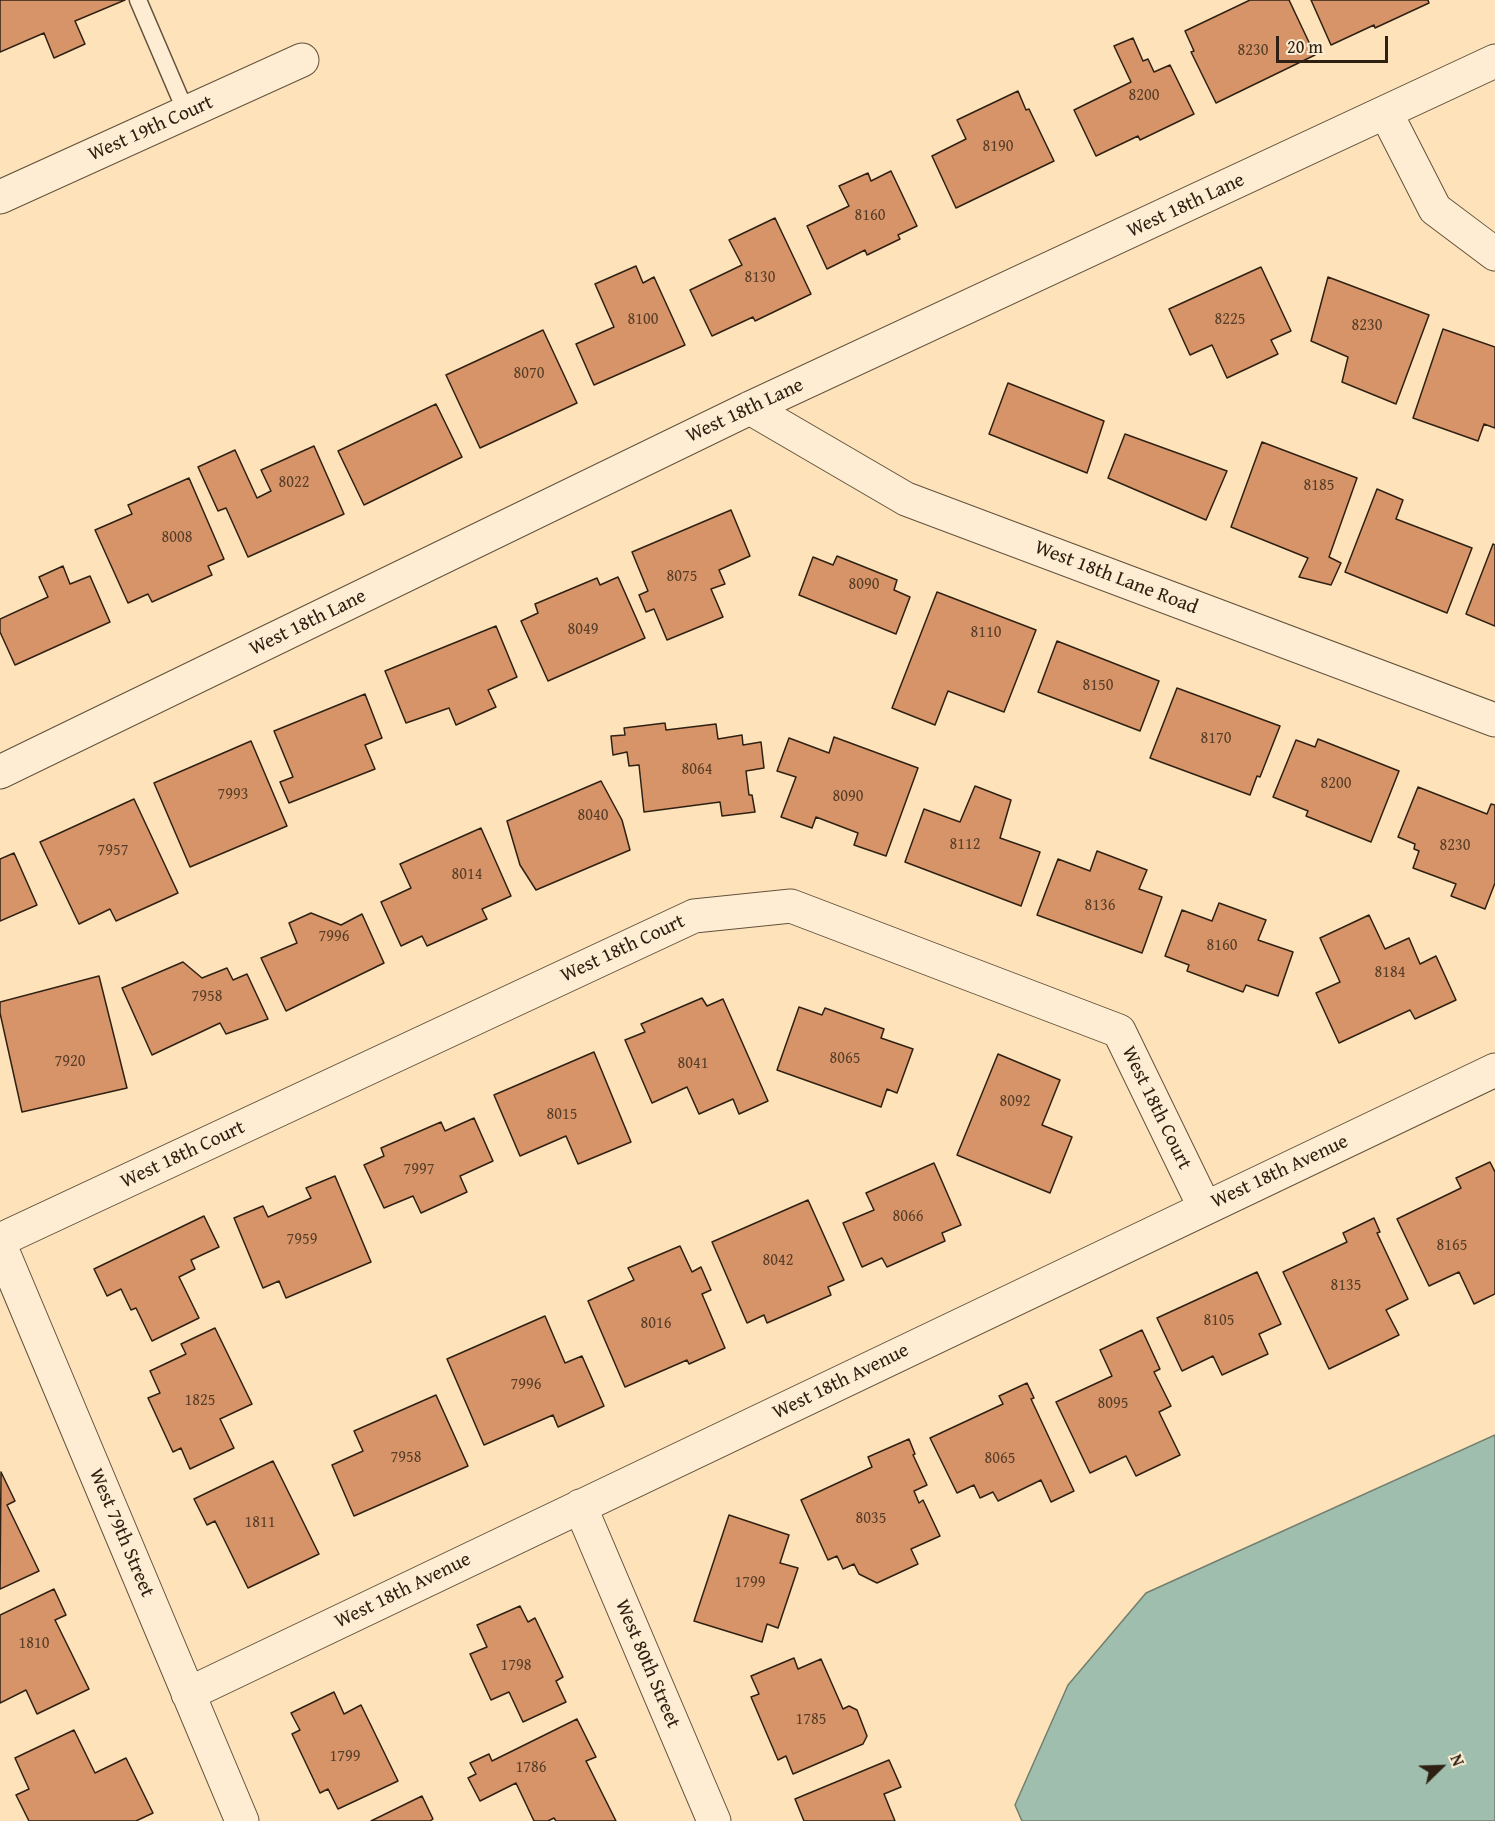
<!DOCTYPE html>
<style>
body{margin:0}
#map{position:relative;width:1495px;height:1821px;overflow:hidden;background:#fee3ba;font-family:"Gentium Book Plus",serif}
canvas{display:block}
.north{position:absolute;left:1411px;top:1737px;width:60px;height:60px;-webkit-text-stroke:4px #feedd2;paint-order:stroke;rotate:67deg;font-size:16px;font-weight:700;line-height:24px;text-align:center;color:#2e2113}
.north::after{content:'';display:block;margin:auto;width:21px;height:27px;background:#2e2113;clip-path:polygon(50% 0,100% 100%,50% 72%,0 100%)}
.scale{position:absolute;left:1276px;top:36px;width:112px;height:27px;box-sizing:border-box;border:3px solid #2e2113;border-top:0;padding-left:8px;font-size:18px;line-height:21px;white-space:nowrap;color:#2e2113;-webkit-text-stroke:4px #feedd2;paint-order:stroke}
</style>
<div id="map">
<canvas width="1495" height="1821"></canvas>
<div class="north">N</div>
<div class="scale">20 m</div>
</div>
<script>
const context = document.querySelector('canvas').getContext('2d');
context.lineJoin = 'round';
function fillPath(path, color) {
  context.fillStyle = color;
  context.fill(path, 'evenodd');
}
function poly(rows) {
  const path = new Path2D();
  for (const r of rows) {
    path.moveTo(r[0], r[1]);
    for (let i = 2; i < r.length; i += 2) path.lineTo(r[i], r[i + 1]);
  }
  return path;
}
function trace(path, color, width, dash) {
  context.strokeStyle = color;
  context.lineWidth = width;
  context.lineCap = dash ? 'butt' : 'round';
  context.setLineDash(dash || []);
  context.stroke(path);
}
function drawText(font, color, halo, rows, align = 'center') {
  context.font = font + ' "Gentium Book Plus",serif';
  context.lineWidth = 4.5;
  context.setLineDash([]);
  context.textBaseline = 'middle';
  context.strokeStyle = halo;
  context.fillStyle = color;
  for (const [text, x, y, turn = 0] of rows) {
    context.save();
    context.translate(x, y);
    context.rotate((+turn || 0) * Math.PI / 180);
    context.textAlign = isNaN(turn) ? turn : align;
    if (halo) context.strokeText(text, 0, 0);
    context.fillText(text, 0, 0);
    context.restore();
  }
}
const water = poly([
 [1495,1435,1495,1821,1022,1821,1015,1805,1068,1685,1146,1593,1495,1435]
]);
fillPath(water, '#a0bead');
trace(water, '#727f6f', 1.5);
const building = poly([
 [0,0,125,0,75,21,85,44,54,58,44,33,0,52,0,0],
 [1250,0,1289,0,1315,55,1216,103,1191,52,1194,51,1185,31,1250,0],
 [1311,0,1428,0,1429,3,1375,28,1374,25,1331,45,1311,0],
 [1133,38,1143,61,1148,59,1154,72,1170,65,1194,114,1140,140,1138,136,1096,156,1074,110,1131,82,1114,46,1133,38],
 [1018,91,1026,110,1029,109,1054,161,956,208,932,156,966,139,957,120,1018,91],
 [891,171,917,226,898,235,900,239,867,255,865,250,827,269,807,226,849,206,839,186,868,173,871,181,891,171],
 [775,218,811,294,755,321,753,317,712,336,690,290,742,265,729,240,775,218],
 [636,266,643,283,654,277,685,345,594,385,576,344,614,327,595,284,636,266],
 [1261,267,1291,331,1271,340,1278,354,1227,378,1212,345,1190,355,1169,309,1261,267],
 [1328,277,1429,315,1396,404,1342,382,1348,357,1311,341,1328,277],
 [1443,329,1495,347,1495,428,1484,424,1478,441,1413,418,1443,329],
 [543,330,577,403,480,448,446,375,543,330],
 [1008,383,1104,421,1087,473,989,434,1008,383],
 [436,404,462,457,364,505,338,451,436,404],
 [1125,434,1227,471,1206,520,1108,478,1125,434],
 [1262,442,1357,478,1329,557,1341,563,1331,585,1299,577,1308,558,1231,527,1262,442],
 [314,446,344,514,248,557,226,508,218,511,198,467,235,450,257,498,271,491,261,470,314,446],
 [189,478,224,559,208,566,212,575,152,602,148,594,128,603,95,530,132,514,128,505,189,478],
 [1377,489,1403,500,1396,519,1472,548,1447,613,1345,572,1377,489],
 [731,510,750,556,719,570,725,584,711,589,723,617,667,640,654,609,646,612,639,595,648,591,632,552,731,510],
 [1493,544,1495,545,1495,626,1466,614,1493,544],
 [837,556,897,580,894,590,910,597,896,634,799,595,813,557,833,565,837,556],
 [63,566,70,584,90,576,110,622,15,665,0,632,0,619,48,597,39,577,63,566],
 [618,577,645,638,548,681,521,621,538,613,535,604,597,578,600,585,618,577],
 [937,592,1036,630,1004,712,948,691,935,725,892,708,937,592],
 [496,626,517,677,488,690,496,707,456,725,449,708,406,723,385,671,496,626],
 [1057,641,1159,681,1140,731,1038,692,1057,641],
 [1177,688,1280,726,1260,777,1257,776,1250,795,1150,758,1177,688],
 [365,694,382,738,365,745,375,769,289,803,280,782,293,777,274,731,365,694],
 [665,723,666,730,716,724,718,739,742,735,743,745,761,742,764,768,746,771,749,795,752,795,755,812,722,816,720,802,644,812,639,765,629,766,627,752,613,755,611,736,625,735,624,728,665,723],
 [834,737,918,768,886,856,854,845,858,833,816,817,812,828,781,817,796,777,777,771,789,738,829,753,834,737],
 [1318,739,1399,771,1371,842,1306,816,1308,811,1273,797,1296,740,1315,747,1318,739],
 [251,741,287,826,190,867,154,783,251,741],
 [601,781,622,820,630,850,536,890,520,865,507,821,601,781],
 [975,786,1011,800,1000,838,1040,852,1021,906,905,862,924,809,960,822,975,786],
 [1418,787,1487,814,1491,804,1495,805,1495,883,1485,909,1451,896,1456,884,1413,868,1419,851,1414,849,1415,844,1398,837,1418,787],
 [134,799,178,893,116,921,110,909,79,924,40,842,134,799],
 [481,828,511,896,482,909,487,919,427,946,422,936,401,946,381,902,411,888,400,864,481,828],
 [1097,851,1147,870,1139,889,1162,897,1142,953,1037,915,1058,859,1090,871,1097,851],
 [14,853,37,905,0,921,0,859,14,853],
 [1219,903,1266,920,1258,940,1293,952,1278,996,1246,985,1243,992,1187,971,1189,965,1165,956,1182,910,1212,921,1219,903],
 [311,913,341,925,362,914,384,963,286,1011,261,958,297,943,289,923,311,913],
 [1369,915,1385,949,1409,938,1420,964,1436,956,1456,1000,1415,1019,1410,1010,1339,1043,1316,993,1340,982,1320,938,1369,915],
 [183,962,202,978,227,968,233,980,247,974,268,1019,226,1034,220,1023,152,1055,122,988,183,962],
 [99,976,127,1088,22,1112,0,1013,0,1002,99,976],
 [702,998,707,1006,723,999,768,1101,739,1114,733,1099,699,1114,687,1087,652,1103,625,1040,645,1032,641,1024,702,998],
 [799,1007,822,1015,825,1008,884,1029,881,1038,913,1049,897,1093,887,1089,881,1107,777,1070,799,1007],
 [594,1052,631,1142,578,1164,566,1136,520,1156,494,1095,594,1052],
 [998,1054,1060,1080,1042,1125,1072,1137,1050,1193,957,1155,998,1054],
 [474,1118,493,1161,460,1176,467,1192,421,1213,413,1196,384,1208,364,1165,384,1156,381,1148,441,1122,445,1131,474,1118],
 [1490,1162,1495,1172,1495,1294,1474,1304,1459,1272,1429,1286,1397,1219,1461,1188,1456,1178,1490,1162],
 [934,1163,961,1225,942,1233,945,1241,887,1267,882,1258,862,1267,843,1223,874,1210,866,1193,934,1163],
 [335,1176,371,1262,286,1298,279,1281,263,1288,234,1218,263,1206,268,1217,311,1198,306,1188,335,1176],
 [808,1200,844,1280,828,1287,831,1295,767,1323,764,1315,747,1323,712,1242,808,1200],
 [204,1216,219,1247,191,1260,195,1269,179,1277,199,1318,152,1341,136,1308,131,1310,121,1289,107,1296,94,1269,204,1216],
 [1374,1218,1380,1232,1377,1233,1408,1299,1386,1310,1399,1335,1329,1369,1283,1272,1347,1242,1343,1233,1374,1218],
 [680,1246,692,1272,701,1267,711,1290,702,1294,725,1348,689,1364,687,1360,625,1387,588,1301,634,1280,628,1268,680,1246],
 [1257,1272,1281,1324,1259,1334,1268,1354,1222,1375,1213,1356,1182,1371,1157,1318,1257,1272],
 [545,1316,565,1363,582,1356,604,1406,558,1427,553,1415,484,1445,447,1359,545,1316],
 [215,1328,252,1404,220,1419,234,1448,190,1469,181,1448,173,1452,148,1398,160,1393,150,1371,186,1354,181,1344,215,1328],
 [1142,1330,1160,1369,1154,1372,1171,1406,1159,1412,1180,1455,1136,1476,1126,1456,1090,1473,1056,1402,1112,1376,1100,1350,1142,1330],
 [1027,1383,1034,1398,1031,1399,1074,1491,1051,1502,1041,1480,998,1501,993,1492,980,1498,974,1485,957,1493,930,1438,1003,1404,999,1396,1027,1383],
 [436,1395,468,1466,354,1516,332,1465,363,1451,354,1431,436,1395],
 [909,1439,915,1454,913,1455,927,1485,914,1491,919,1503,923,1500,940,1536,911,1549,918,1564,877,1583,859,1574,854,1564,843,1569,837,1556,828,1560,801,1500,872,1467,868,1457,909,1439],
 [273,1461,319,1554,248,1588,215,1521,207,1525,194,1499,273,1461],
 [1,1472,15,1501,7,1505,39,1571,0,1589,1,1472],
 [729,1515,789,1535,780,1563,798,1568,778,1628,767,1624,762,1642,694,1621,729,1515],
 [54,1589,66,1615,55,1620,89,1689,37,1714,26,1690,0,1703,0,1615,54,1589],
 [520,1606,528,1622,535,1618,563,1677,556,1681,566,1702,523,1722,509,1692,491,1700,470,1654,487,1647,477,1625,520,1606],
 [794,1658,798,1669,821,1659,843,1709,849,1706,857,1710,867,1736,863,1744,793,1774,786,1756,778,1760,751,1697,759,1694,751,1676,794,1658],
 [334,1692,344,1714,361,1705,398,1781,338,1809,328,1789,320,1793,292,1734,300,1730,291,1713,334,1692],
 [577,1719,596,1757,586,1761,616,1821,556,1821,554,1818,548,1821,534,1821,516,1783,480,1801,468,1778,476,1774,470,1763,489,1754,492,1761,577,1719],
 [74,1730,95,1773,126,1758,153,1813,136,1821,29,1821,16,1795,29,1789,15,1758,74,1730],
 [889,1760,901,1787,884,1794,895,1821,804,1821,795,1799,889,1760],
 [422,1796,433,1819,430,1821,371,1821,422,1796]
]);
fillPath(building, '#d79468');
trace(building, '#2e2113', 1.5);
const lane = poly([
 [138,0,186,112]
]);
const street = poly([
 [1386,113,1435,209,1495,254],
 [0,197,302,60],
 [750,408,906,499,1495,720],
 [0,772,750,408,1495,61],
 [0,1240,694,916,791,906,1119,1031,1205,1208],
 [0,1245,242,1821],
 [580,1506,714,1821],
 [188,1694,1495,1070]
]);
trace(lane, '#62523d', 19);
trace(street, '#62523d', 35);
trace(lane, '#feedd2', 16);
trace(street, '#feedd2', 33);
drawText('16px', '#583e28', null, [
 ["8230",1253,51],
 ["8200",1144,96],
 ["8190",998,147],
 ["8160",870,216],
 ["8130",760,278],
 ["8100",643,320],
 ["8225",1230,320],
 ["8230",1367,326],
 ["8070",529,374],
 ["8022",294,483],
 ["8185",1319,486],
 ["8008",177,538],
 ["8075",682,577],
 ["8090",864,585],
 ["8049",583,630],
 ["8110",986,633],
 ["8150",1098,686],
 ["8170",1216,739],
 ["8064",697,770],
 ["8200",1336,784],
 ["7993",233,795],
 ["8090",848,797],
 ["8040",593,816],
 ["8112",965,845],
 ["8230",1455,846],
 ["7957",113,851],
 ["8014",467,875],
 ["8136",1100,906],
 ["7996",334,937],
 ["8160",1222,946],
 ["8184",1390,973],
 ["7958",207,997],
 ["8065",845,1059],
 ["7920",70,1062],
 ["8041",693,1064],
 ["8092",1015,1102],
 ["8015",562,1115],
 ["7997",419,1170],
 ["8066",908,1217],
 ["7959",302,1240],
 ["8165",1452,1246],
 ["8042",778,1261],
 ["8135",1346,1286],
 ["8105",1219,1321],
 ["8016",656,1324],
 ["7996",526,1385],
 ["1825",200,1401],
 ["8095",1113,1404],
 ["7958",406,1458],
 ["8065",1000,1459],
 ["8035",871,1519],
 ["1811",260,1523],
 ["1799",750,1583],
 ["1810",34,1644],
 ["1798",516,1666],
 ["1785",811,1720],
 ["1799",345,1757],
 ["1786",531,1768]
]);
drawText('20px', '#2e2113', '#feedd2', [
 ["West 19th Court",151,129,-24],
 ["West 18th Lane",1186,206,-25],
 ["West 18th Lane",745,411,-25],
 ["West 18th Lane Road",1116,578,21],
 ["West 18th Lane",308,623,-26],
 ["West 18th Court",623,949,-25],
 ["West 18th Court",1156,1108,64],
 ["West 18th Court",183,1155,-25],
 ["West 18th Avenue",1280,1172,-25],
 ["West 18th Avenue",841,1382,-26],
 ["West 79th Street",121,1533,67],
 ["West 18th Avenue",403,1591,-26],
 ["West 80th Street",647,1664,67]
]);
</script>
